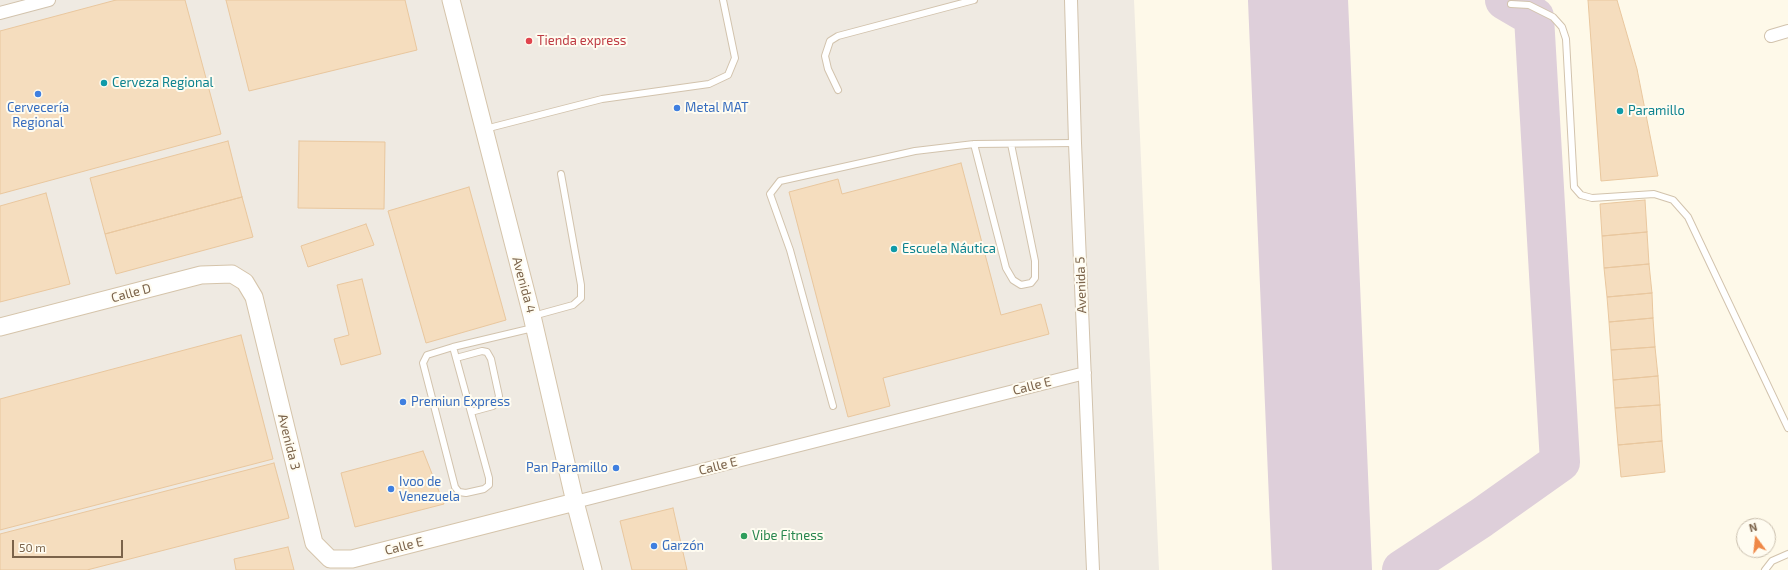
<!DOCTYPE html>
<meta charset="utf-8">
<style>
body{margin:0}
#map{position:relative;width:1788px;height:570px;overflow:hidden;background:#fef9e9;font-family:"Exo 2",sans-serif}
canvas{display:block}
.north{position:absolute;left:1736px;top:518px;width:40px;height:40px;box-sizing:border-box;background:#fffcf1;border:1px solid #cabfae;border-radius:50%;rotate:345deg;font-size:11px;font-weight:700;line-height:16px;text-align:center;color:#7b634a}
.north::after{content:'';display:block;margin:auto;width:14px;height:18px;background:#ef8847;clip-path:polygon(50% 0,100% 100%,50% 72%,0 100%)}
.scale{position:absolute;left:12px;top:540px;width:111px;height:18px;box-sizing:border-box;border:2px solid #7b634a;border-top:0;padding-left:5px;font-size:12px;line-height:14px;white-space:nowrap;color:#7b634a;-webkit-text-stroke:3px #fffcf1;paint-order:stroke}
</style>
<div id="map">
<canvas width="1788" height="570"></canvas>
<div class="north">N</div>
<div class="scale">50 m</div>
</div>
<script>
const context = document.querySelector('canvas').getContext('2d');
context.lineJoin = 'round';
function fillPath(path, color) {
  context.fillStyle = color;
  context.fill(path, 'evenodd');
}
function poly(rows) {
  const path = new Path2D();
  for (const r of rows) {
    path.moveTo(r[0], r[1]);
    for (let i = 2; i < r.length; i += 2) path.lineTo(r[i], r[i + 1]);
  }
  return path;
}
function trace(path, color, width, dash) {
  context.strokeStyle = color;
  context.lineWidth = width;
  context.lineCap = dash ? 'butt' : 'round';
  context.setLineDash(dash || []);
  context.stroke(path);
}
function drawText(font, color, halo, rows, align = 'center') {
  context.font = font + ' "Exo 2",sans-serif';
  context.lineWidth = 4;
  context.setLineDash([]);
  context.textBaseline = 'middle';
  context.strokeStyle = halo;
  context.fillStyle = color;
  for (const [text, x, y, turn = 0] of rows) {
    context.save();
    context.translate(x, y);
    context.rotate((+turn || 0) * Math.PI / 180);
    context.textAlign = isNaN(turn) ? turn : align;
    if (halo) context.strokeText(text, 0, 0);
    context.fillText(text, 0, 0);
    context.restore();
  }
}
fillPath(poly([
 [0,0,1134,0,1159,570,0,570]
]), '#efeae2');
trace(poly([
 [1402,570,1481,518,1560,462,1534,17,1505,0]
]), '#decfda', 40);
trace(poly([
 [1298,0,1322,570]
]), '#decfda', 100);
const building = poly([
 [116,0,185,0,221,134,0,194,0,31,116,0],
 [226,0,405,0,417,50,249,91,226,0],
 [1588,0,1617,0,1637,69,1658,176,1601,181,1588,0],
 [228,141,242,197,105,234,90,178,228,141],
 [299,141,385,142,384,209,298,208,299,141],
 [961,163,1001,315,1041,304,1049,334,883,378,890,406,848,417,789,192,838,179,842,194,961,163],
 [469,187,506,320,426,343,388,211,469,187],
 [46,193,70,284,0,302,0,206,46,193],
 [242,197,253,237,116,274,105,234,242,197],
 [1645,200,1647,232,1602,236,1600,204,1645,200],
 [366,224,374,245,308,267,301,246,366,224],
 [1647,232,1649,264,1604,268,1602,236,1647,232],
 [1649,264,1652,293,1607,297,1604,268,1649,264],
 [362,279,381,354,341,365,334,339,349,335,337,285,362,279],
 [1652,293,1653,318,1609,322,1607,297,1652,293],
 [1653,318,1655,347,1611,350,1609,322,1653,318],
 [241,335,273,459,0,530,0,399,241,335],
 [1655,347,1658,376,1613,380,1611,350,1655,347],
 [1658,376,1660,405,1615,408,1613,380,1658,376],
 [1660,405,1662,441,1618,445,1615,408,1660,405],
 [1662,441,1665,472,1621,477,1618,445,1662,441],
 [423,451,444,504,355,527,341,473,423,451],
 [274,463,289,518,87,570,0,570,0,534,274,463],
 [673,508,687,570,632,570,620,521,673,508],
 [288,547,294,570,236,570,234,559,288,547]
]);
fillPath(building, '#f5ddbe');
trace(building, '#e9c79e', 1);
const service = poly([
 [1511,4,1529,5,1553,17,1562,27,1566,39,1574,187,1581,195,1592,198,1654,194,1673,200,1688,217,1788,428],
 [838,90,828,69,825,56,830,41,838,36,974,0],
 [485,129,602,99,709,84,728,75,735,58,723,0],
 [974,144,1006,268,1013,280,1021,285,1031,283,1035,278,1035,261,1011,144],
 [533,316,573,305,581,298,581,285,561,174],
 [453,347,427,355,423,363,455,487,459,492,466,493,484,489,489,485,489,478,453,347,533,328],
 [456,358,482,351,487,352,491,359,499,396,497,402,493,406,471,412],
 [833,406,790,250,770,194,780,181,915,151,974,144,1075,143],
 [1765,570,1772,561,1788,554]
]);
const minor = poly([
 [1071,0,1075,143,1093,570],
 [0,13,49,0],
 [1771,36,1788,31],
 [575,502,1085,373]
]);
const secondary = poly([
 [451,0,532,316,575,502,593,570],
 [0,327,201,275,232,274,245,282,254,297,314,543,330,559,352,559,575,502]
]);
trace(service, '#d2c3ad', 8);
trace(minor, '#d2c3ad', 14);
trace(secondary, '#d5c4aa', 19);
trace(service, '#fff', 6);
trace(minor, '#fff', 12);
trace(secondary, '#fff', 17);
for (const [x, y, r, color] of [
 [529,41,4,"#e0444e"],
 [104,83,4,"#0f9aa8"],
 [38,94,4,"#3f7fe0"],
 [677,108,4,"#3f7fe0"],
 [1620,111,4,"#0f9aa8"],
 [894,249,4,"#0f9aa8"],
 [403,402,4,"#3f7fe0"],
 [616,468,4,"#3f7fe0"],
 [391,489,4,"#3f7fe0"],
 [744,536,4,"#2e9e5b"],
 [654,546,4,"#3f7fe0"]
]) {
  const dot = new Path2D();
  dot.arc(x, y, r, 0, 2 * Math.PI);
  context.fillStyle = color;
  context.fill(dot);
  trace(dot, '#fffcf1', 1.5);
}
drawText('13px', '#be3a42', '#fffcf1', [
 ["Tienda express",537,41]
], 'left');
drawText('13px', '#0d838f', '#fffcf1', [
 ["Cerveza Regional",112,83],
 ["Paramillo",1628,111],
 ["Escuela Náutica",902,249]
], 'left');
drawText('13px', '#366cbe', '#fffcf1', [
 ["Cervecería",38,108,"center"],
 ["Regional",38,123,"center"],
 ["Metal MAT",685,108],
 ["Premiun Express",411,402],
 ["Pan Paramillo",608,468,"right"],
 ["Ivoo de",399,482],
 ["Venezuela",399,497],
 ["Garzón",662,546]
], 'left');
drawText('13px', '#7b634a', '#fffcf1', [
 ["Avenida 4",524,285,75],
 ["Avenida 5",1081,285,-92],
 ["Calle D",131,293,-15],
 ["Calle E",1032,386,-14],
 ["Avenida 3",289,442,76],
 ["Calle E",718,466,-14],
 ["Calle E",404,546,-14]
]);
drawText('13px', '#27864d', '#fffcf1', [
 ["Vibe Fitness",752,536]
], 'left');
</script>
